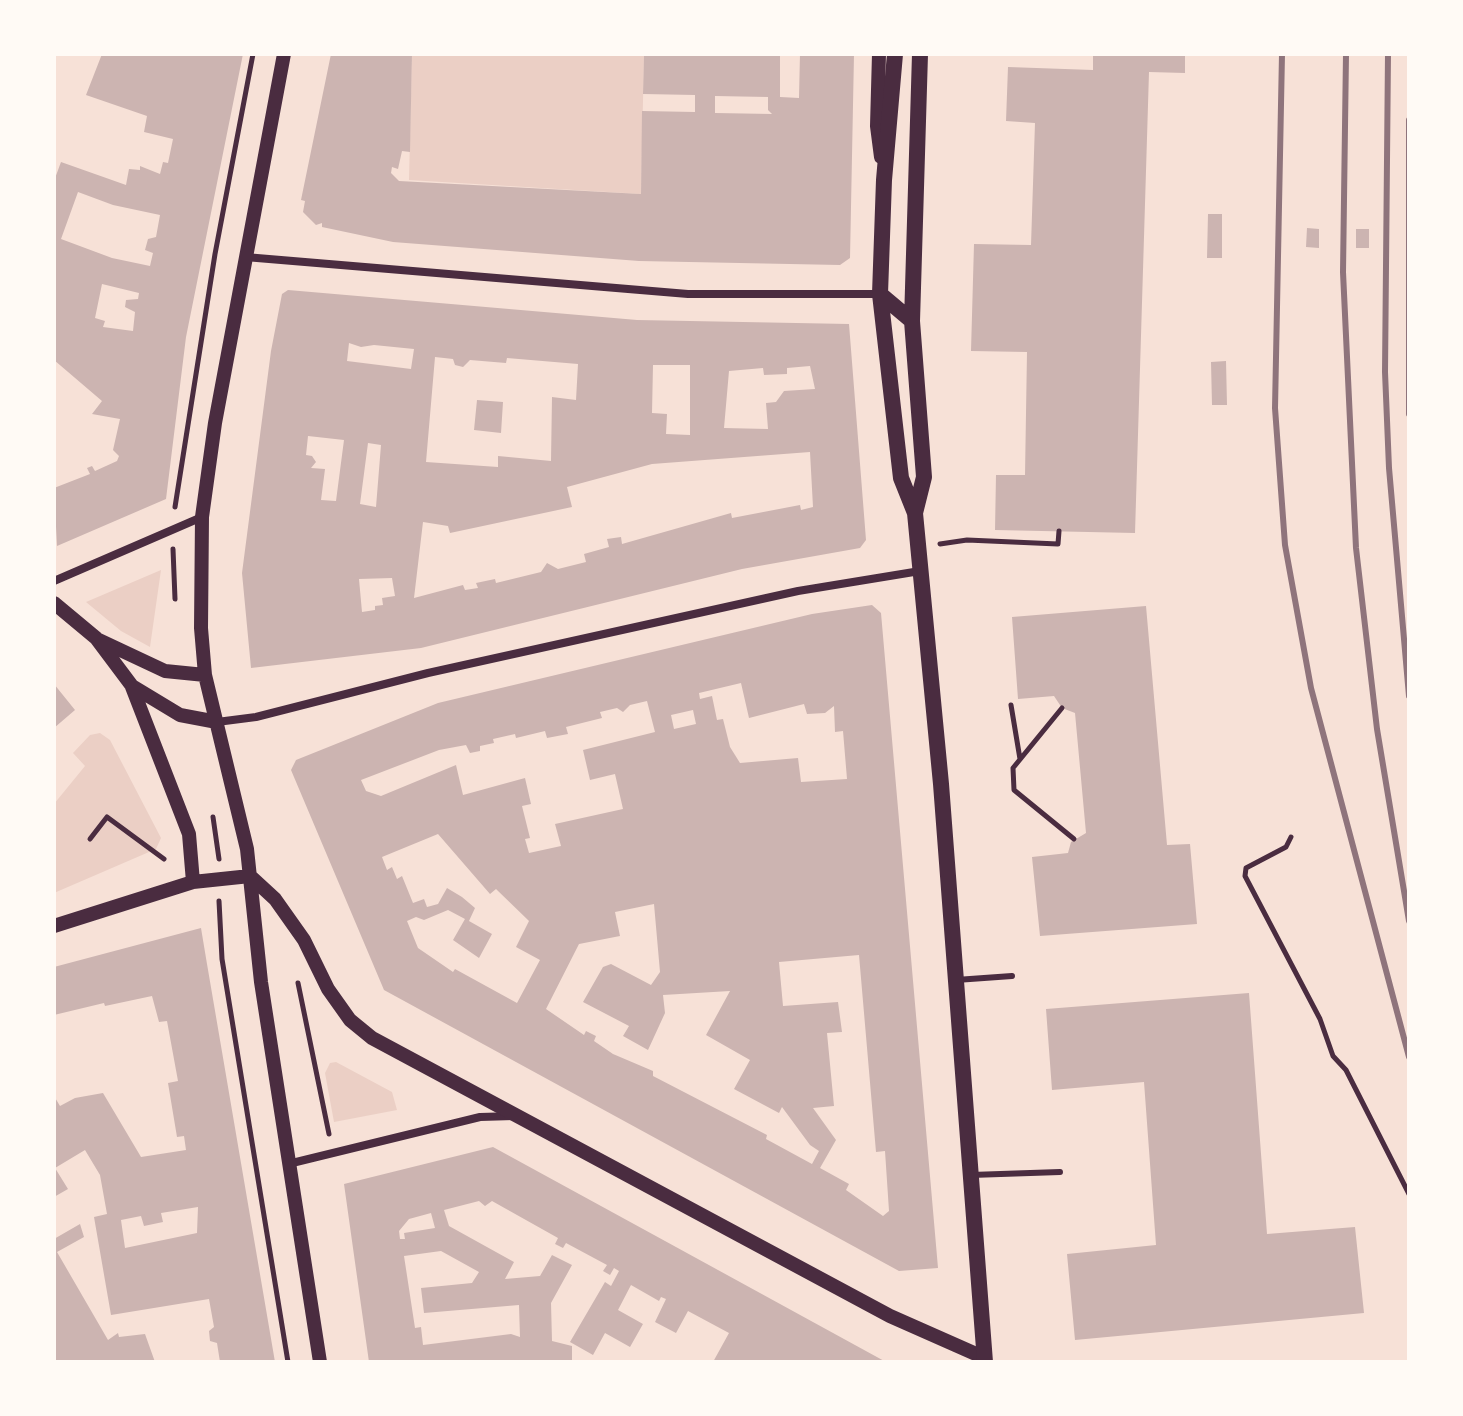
<!DOCTYPE html>
<style>
body{margin:0}
#map{position:relative;width:1463px;height:1416px;overflow:hidden;background:#f7e1d7;font-family:Quicksand,sans-serif}
canvas{display:block}
.frame{position:absolute;inset:0;border:56px solid #fffaf5;pointer-events:none}
</style>
<div id="map">
<canvas width="1463" height="1416"></canvas>
<div class="frame"></div>
</div>
<script>
const context = document.querySelector('canvas').getContext('2d');
context.lineJoin = 'round';
function fillPath(path, color) {
  context.fillStyle = color;
  context.fill(path, 'evenodd');
}
function poly(rows) {
  const path = new Path2D();
  for (const r of rows) {
    path.moveTo(r[0], r[1]);
    for (let i = 2; i < r.length; i += 2) path.lineTo(r[i], r[i + 1]);
  }
  return path;
}
function trace(path, color, width, dash) {
  context.strokeStyle = color;
  context.lineWidth = width;
  context.lineCap = dash ? 'butt' : 'round';
  context.setLineDash(dash || []);
  context.stroke(path);
}
fillPath(poly([
 [412,54,644,54,641,194,409,180],
 [161,570,150,647,121,631,86,602],
 [100,733,110,740,161,838,156,849,54,893,54,804,85,766,73,753,90,735],
 [336,1062,392,1092,397,1110,334,1122,325,1073,330,1063]
]), '#ebcfc5');
fillPath(poly([
 [102,54,243,54,186,337,166,499,57,546,54,488,90,474,87,468,92,466,95,471,117,461,119,456,113,450,120,419,92,414,102,401,54,360,54,181,61,162,126,185,129,169,140,170,140,166,160,174,163,162,168,163,173,139,144,132,147,116,86,95],
 [78,192,113,205,160,215,156,237,148,239,145,250,153,253,150,266,112,258,61,239],
 [102,284,139,293,138,299,126,300,125,307,135,312,133,331,103,327,105,321,95,318],
 [331,54,412,54,410,152,402,151,398,169,392,167,391,173,399,181,641,194,642,111,695,112,695,95,643,94,644,54,780,54,780,97,799,98,800,54,854,54,850,258,840,265,639,261,393,242,322,227,322,223,316,225,303,212,305,201,301,200],
 [715,96,768,97,768,110,772,114,715,113],
 [1093,54,1185,54,1185,73,1149,72,1135,533,995,530,996,475,1025,475,1027,352,971,351,974,244,1031,245,1035,123,1006,121,1008,67,1093,70],
 [1208,214,1222,214,1222,258,1207,258],
 [1307,228,1319,229,1319,248,1306,247],
 [1356,229,1369,229,1369,248,1356,248],
 [288,290,637,320,849,324,866,540,860,548,742,569,421,648,251,668,242,573,271,351,282,294],
 [349,343,361,347,374,345,414,349,411,369,347,361],
 [435,357,453,359,455,365,463,367,470,360,506,363,507,358,578,364,576,400,552,397,551,461,498,456,498,467,426,462],
 [653,365,690,365,690,435,666,434,667,414,652,413],
 [810,366,815,389,784,391,776,402,766,403,768,429,724,428,729,371,763,368,764,375,787,374,787,368],
 [308,436,344,440,336,501,321,500,325,469,311,468,316,462,312,456,306,455],
 [368,443,381,445,376,507,360,504],
 [810,452,813,507,801,510,800,505,732,518,731,513,622,544,621,537,607,539,609,547,584,554,586,562,558,569,547,563,541,572,496,583,495,579,476,583,478,588,465,590,463,585,414,598,423,522,448,526,450,533,572,507,567,487,652,464],
 [392,578,395,596,382,598,383,605,375,606,375,610,362,612,359,579],
 [1226,361,1227,405,1212,405,1211,362],
 [477,400,503,402,501,433,474,430],
 [872,605,881,613,938,1268,899,1271,384,990,291,770,296,760,438,703,812,614],
 [741,683,749,718,804,704,807,714,825,713,834,706,835,732,843,731,847,779,801,782,798,758,740,763,730,747,723,719,717,720,712,696,700,699,699,693],
 [647,701,655,732,583,750,590,780,615,774,623,809,555,824,561,846,529,853,525,839,530,838,522,806,531,804,525,778,463,795,456,765,381,796,366,791,361,780,439,750,466,745,470,753,480,751,480,746,494,743,493,739,515,734,516,738,545,731,547,738,568,734,566,727,602,718,600,712,617,708,623,712,630,705],
 [693,710,696,724,674,729,671,715],
 [438,834,490,894,496,889,529,921,516,947,540,960,517,1003,455,969,453,972,418,948,407,921,416,917,424,920,448,910,465,919,453,940,479,958,492,934,469,921,475,908,462,897,447,888,438,904,427,907,424,899,413,903,402,876,397,879,392,867,387,870,382,857],
 [654,904,660,972,651,985,611,964,603,967,583,1002,629,1026,623,1036,648,1050,665,1013,663,995,730,991,706,1035,750,1060,734,1089,779,1113,782,1107,810,1145,819,1151,812,1164,766,1139,767,1135,653,1076,653,1071,613,1054,594,1041,596,1036,586,1031,584,1035,546,1009,579,944,620,936,615,912],
 [859,955,876,1152,885,1151,889,1211,883,1216,846,1190,849,1184,820,1168,836,1140,813,1108,834,1106,827,1033,842,1032,838,1002,783,1006,779,962],
 [1146,606,1167,845,1190,844,1197,924,1040,936,1032,857,1068,853,1071,842,1086,833,1075,713,1062,708,1054,696,1018,699,1012,617],
 [54,684,75,710,54,728],
 [201,928,207,964,275,1362,220,1362,217,1343,210,1341,209,1331,214,1327,209,1299,111,1315,94,1217,107,1214,100,1175,85,1150,55,1168,68,1189,54,1197,54,1096,60,1106,75,1098,103,1093,141,1157,186,1150,184,1136,177,1137,168,1083,178,1081,167,1021,159,1022,152,996,105,1006,104,1003,54,1015,54,967],
 [198,1207,197,1233,125,1248,121,1220,141,1216,144,1226,163,1222,161,1213],
 [1249,993,1267,1234,1355,1227,1364,1313,1075,1340,1067,1254,1156,1245,1144,1082,1052,1090,1046,1009],
 [493,1147,665,1241,886,1362,713,1362,729,1333,688,1311,676,1333,655,1322,666,1299,661,1297,659,1301,631,1285,618,1310,643,1324,630,1347,605,1333,593,1355,570,1342,605,1282,611,1286,619,1271,614,1268,610,1275,603,1271,607,1265,566,1243,563,1248,555,1244,558,1238,492,1201,485,1206,479,1201,444,1210,449,1226,514,1262,505,1279,540,1276,552,1255,572,1265,551,1303,552,1341,572,1346,572,1362,369,1362,344,1184],
 [431,1213,435,1228,404,1233,405,1239,400,1239,399,1231,409,1219],
 [441,1251,479,1272,472,1283,421,1288,424,1313,519,1305,520,1337,511,1334,423,1345,421,1327,415,1328,404,1256],
 [80,1224,84,1237,57,1252,108,1340,118,1333,119,1337,145,1334,155,1362,54,1362,54,1239]
]), '#ccb4b1');
trace(poly([
 [175,507,215,254,253,54],
 [940,544,967,540,1058,544,1059,531],
 [173,549,175,599],
 [1011,705,1020,759],
 [1062,708,1013,768,1014,790,1074,839],
 [213,817,219,859],
 [1291,837,1286,847,1246,868,1245,876,1320,1019,1333,1056,1346,1070,1409,1194],
 [90,839,107,817,164,859],
 [219,901,222,959,288,1362],
 [298,983,329,1134]
]), '#4a2c40', 5);
trace(poly([
 [956,980,1012,976],
 [971,1175,1060,1172]
]), '#4a2c40', 6);
trace(poly([
 [245,257,688,294,880,294],
 [54,581,202,517],
 [217,722,256,717,428,673,798,591,920,571],
 [288,1164,480,1117,514,1116]
]), '#4a2c40', 8);
trace(poly([
 [284,54,215,423,202,517,201,628,205,675,247,849,261,982,320,1362],
 [879,54,877,126,881,157],
 [54,603,96,638,132,686,180,715,217,722],
 [99,640,165,671,205,675],
 [132,687,189,834,193,882],
 [250,876,275,899,304,940,328,989,350,1020,372,1038,890,1316,985,1358],
 [54,926,193,882,250,876]
]), '#4a2c40', 14);
trace(poly([
 [895,54,884,180,880,294,901,478,915,513,941,784,985,1362],
 [880,294,912,321],
 [915,513,924,477,912,321,920,54]
]), '#4a2c40', 16);
trace(poly([
 [1282,54,1275,408,1285,545,1311,688,1409,1057],
 [1346,54,1343,272,1356,548,1377,729,1409,921],
 [1388,54,1385,372,1389,468,1409,696],
 [1409,120,1409,414]
]), '#8f747c', 6);
</script>
